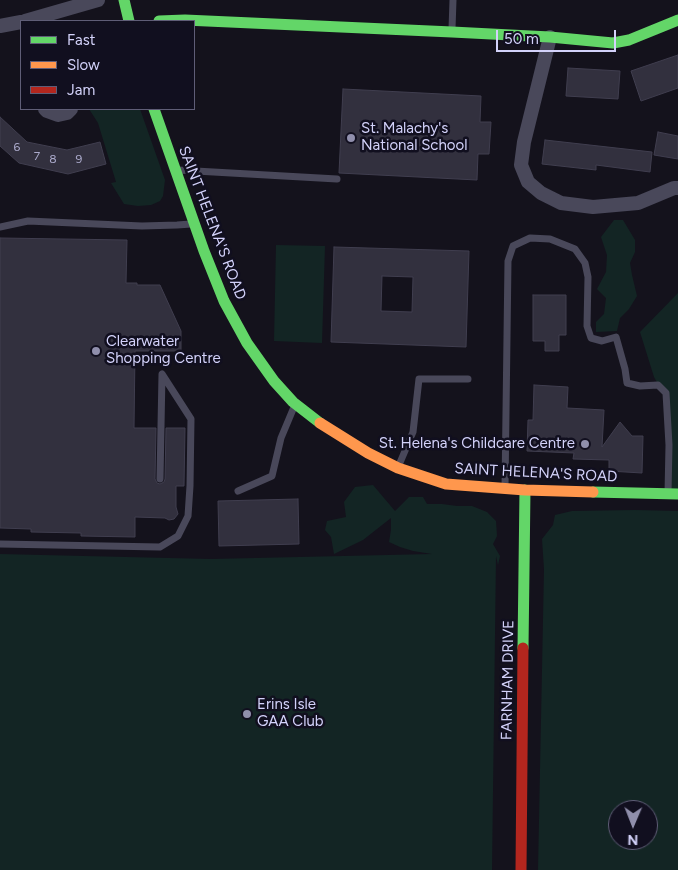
<!DOCTYPE html>
<style>
body{margin:0}
#map{position:relative;width:678px;height:870px;overflow:hidden;background:#14121c;font-family:Figtree,sans-serif}
canvas{display:block}
.legend{position:absolute;left:20px;top:20px;width:175px;height:90px;box-sizing:border-box;background:#110f1f;border:1px solid #5f5d77;margin:0;padding:6px 9px;list-style:none;font-size:15px;color:#d3d2fa}
.legend li{display:flex;align-items:center;gap:10px;height:25px}
.legend b{width:25px;border:1px solid #5f5d77}
.north{position:absolute;left:608px;top:800px;width:50px;height:50px;box-sizing:border-box;background:#110f1f;border:1px solid #5f5d77;border-radius:50%;rotate:181deg;font-size:14px;font-weight:700;line-height:20px;text-align:center;color:#d3d2fa}
.north::after{content:'';display:block;margin:auto;width:18px;height:22px;background:#908fac;clip-path:polygon(50% 0,100% 100%,50% 72%,0 100%)}
.scale{position:absolute;left:496px;top:30px;width:120px;height:22px;box-sizing:border-box;border:2px solid #d3d2fa;border-top:0;padding-left:6px;font-size:15px;line-height:18px;white-space:nowrap;color:#d3d2fa;-webkit-text-stroke:4px #110f1f;paint-order:stroke}
</style>
<div id="map">
<canvas width="678" height="870"></canvas>
<ul class="legend">
<li><b style="height:6px;background:#63d668"></b>Fast</li>
<li><b style="height:6px;background:#ff974d"></b>Slow</li>
<li><b style="height:6px;background:#b3261e"></b>Jam</li>
</ul>
<div class="north">N</div>
<div class="scale">50 m</div>
</div>
<script>
const context = document.querySelector('canvas').getContext('2d');
context.lineJoin = 'round';
function fillPath(path, color) {
  context.fillStyle = color;
  context.fill(path, 'evenodd');
}
function poly(rows) {
  const path = new Path2D();
  for (const r of rows) {
    path.moveTo(r[0], r[1]);
    for (let i = 2; i < r.length; i += 2) path.lineTo(r[i], r[i + 1]);
  }
  return path;
}
function trace(path, color, width, dash) {
  context.strokeStyle = color;
  context.lineWidth = width;
  context.lineCap = dash ? 'butt' : 'round';
  context.setLineDash(dash || []);
  context.stroke(path);
}
function drawText(font, color, halo, rows, align = 'center') {
  context.font = font + ' Figtree,sans-serif';
  context.lineWidth = 5;
  context.setLineDash([]);
  context.textBaseline = 'middle';
  context.strokeStyle = halo;
  context.fillStyle = color;
  for (const [text, x, y, turn = 0] of rows) {
    context.save();
    context.translate(x, y);
    context.rotate((+turn || 0) * Math.PI / 180);
    context.textAlign = isNaN(turn) ? turn : align;
    if (halo) context.strokeText(text, 0, 0);
    context.fillText(text, 0, 0);
    context.restore();
  }
}
fillPath(poly([
 [89,109,140,109,165,180,163,196,160,201,151,205,138,206,124,204,111,183,116,182,98,123],
 [614,220,623,220,635,240,635,252,630,263,632,275,637,296,629,309,620,318,617,331,596,332,596,322,604,314,606,298,597,289,606,272,607,255,601,237],
 [276,245,325,246,322,343,274,341],
 [678,293,678,492,670,492,668,402,654,377,640,332],
 [373,485,395,511,409,497,423,497,427,504,442,504,457,506,472,506,487,512,496,521,497,536,493,544,500,556,498,565,496,556,492,870,0,870,0,554,211,559,432,554,413,551,400,547,389,542,391,530,391,518,363,540,334,554,331,537,325,530,327,521,346,517,344,502,355,487],
 [635,510,678,511,678,870,538,870,544,569,542,539,553,525,555,515,572,511],
 [618,810,648,810,648,840,618,840]
]), '#132524');
const building = poly([
 [678,55,678,88,641,101,631,71,678,55],
 [568,68,620,71,618,99,566,96,568,68],
 [343,89,481,96,480,122,491,122,489,154,478,154,477,180,339,173,343,89],
 [0,117,27,142,67,150,100,142,106,164,68,174,19,163,0,146,0,117],
 [658,132,678,136,678,159,654,155,658,132],
 [545,140,652,152,650,172,596,165,596,170,542,164,545,140],
 [0,238,127,240,126,283,137,283,137,285,160,285,181,331,181,351,135,351,134,428,156,428,155,479,157,483,160,484,164,482,165,479,166,428,185,428,184,486,176,486,176,507,178,514,174,519,169,520,165,518,135,517,135,537,81,536,81,533,31,532,31,529,0,528,0,238],
 [334,247,469,251,466,347,331,342,334,247],
 [382,276,413,277,412,312,381,311,382,276],
 [533,295,566,295,566,335,559,335,559,351,545,351,545,341,533,341,533,295],
 [534,385,568,387,567,408,604,410,602,447,620,422,632,436,643,436,642,473,609,471,609,460,573,459,574,453,527,451,528,420,533,420,534,385],
 [298,499,299,544,219,546,218,501,298,499]
]);
fillPath(building, '#32303e');
trace(building, '#403e4f', 1);
trace(poly([
 [452,29,453,0],
 [178,170,337,179],
 [0,227,28,221,142,226,177,225,191,224],
 [399,465,413,432,419,379,468,379],
 [505,488,508,261,513,246,530,238,550,239,575,249,585,263,588,277,587,326,591,338,602,341,616,337,625,369,627,383,640,386,658,385,666,393,669,445,668,493],
 [238,491,272,476,281,438,294,407],
 [0,544,160,547,178,536,188,516,190,486,191,419,162,374,160,479]
]), '#49485a', 7);
trace(poly([
 [25,21,98,0],
 [0,26,21,22],
 [550,37,524,142,521,165,528,182,541,193,561,203,593,207,638,203,674,188,678,188],
 [45,109,47,111,58,115,67,113,71,109]
]), '#49485a', 14);
trace(poly([
 [124,0,129,21],
 [159,21,185,20,452,32,550,37,613,43,629,40,678,20],
 [154,109,204,251,224,301,247,343,274,381,293,402,320,423],
 [593,492,678,494],
 [523,648,525,490]
]), '#63d668', 11);
trace(poly([
 [320,423,368,453,398,468,446,484,525,490,593,492]
]), '#ff974d', 11);
trace(poly([
 [521,870,523,648]
]), '#b3261e', 11);
for (const [x, y, r, color] of [
 [351,138,5,"#908fac"],
 [96,351,5,"#908fac"],
 [585,444,5,"#908fac"],
 [247,714,5,"#908fac"]
]) {
  const dot = new Path2D();
  dot.arc(x, y, r, 0, 2 * Math.PI);
  context.fillStyle = color;
  context.fill(dot);
  trace(dot, '#110f1f', 2);
}
drawText('12px', '#abaacb', null, [
 ["6",17,147],
 ["7",37,156],
 ["8",53,159],
 ["9",79,159]
]);
drawText('15px', '#d3d2fa', '#110f1f', [
 ["St. Malachy's",361,129],
 ["National School",361,146],
 ["Clearwater",106,342],
 ["Shopping Centre",106,359],
 ["St. Helena's Childcare Centre",575,444,"right"],
 ["Erins Isle",257,705],
 ["GAA Club",257,722]
], 'left');
drawText('15px', '#d3d2fa', '#110f1f', [
 ["SAINT HELENA'S ROAD",212,223,69],
 ["SAINT HELENA'S ROAD",536,473,3],
 ["FARNHAM DRIVE",508,680,-89]
]);
</script>
